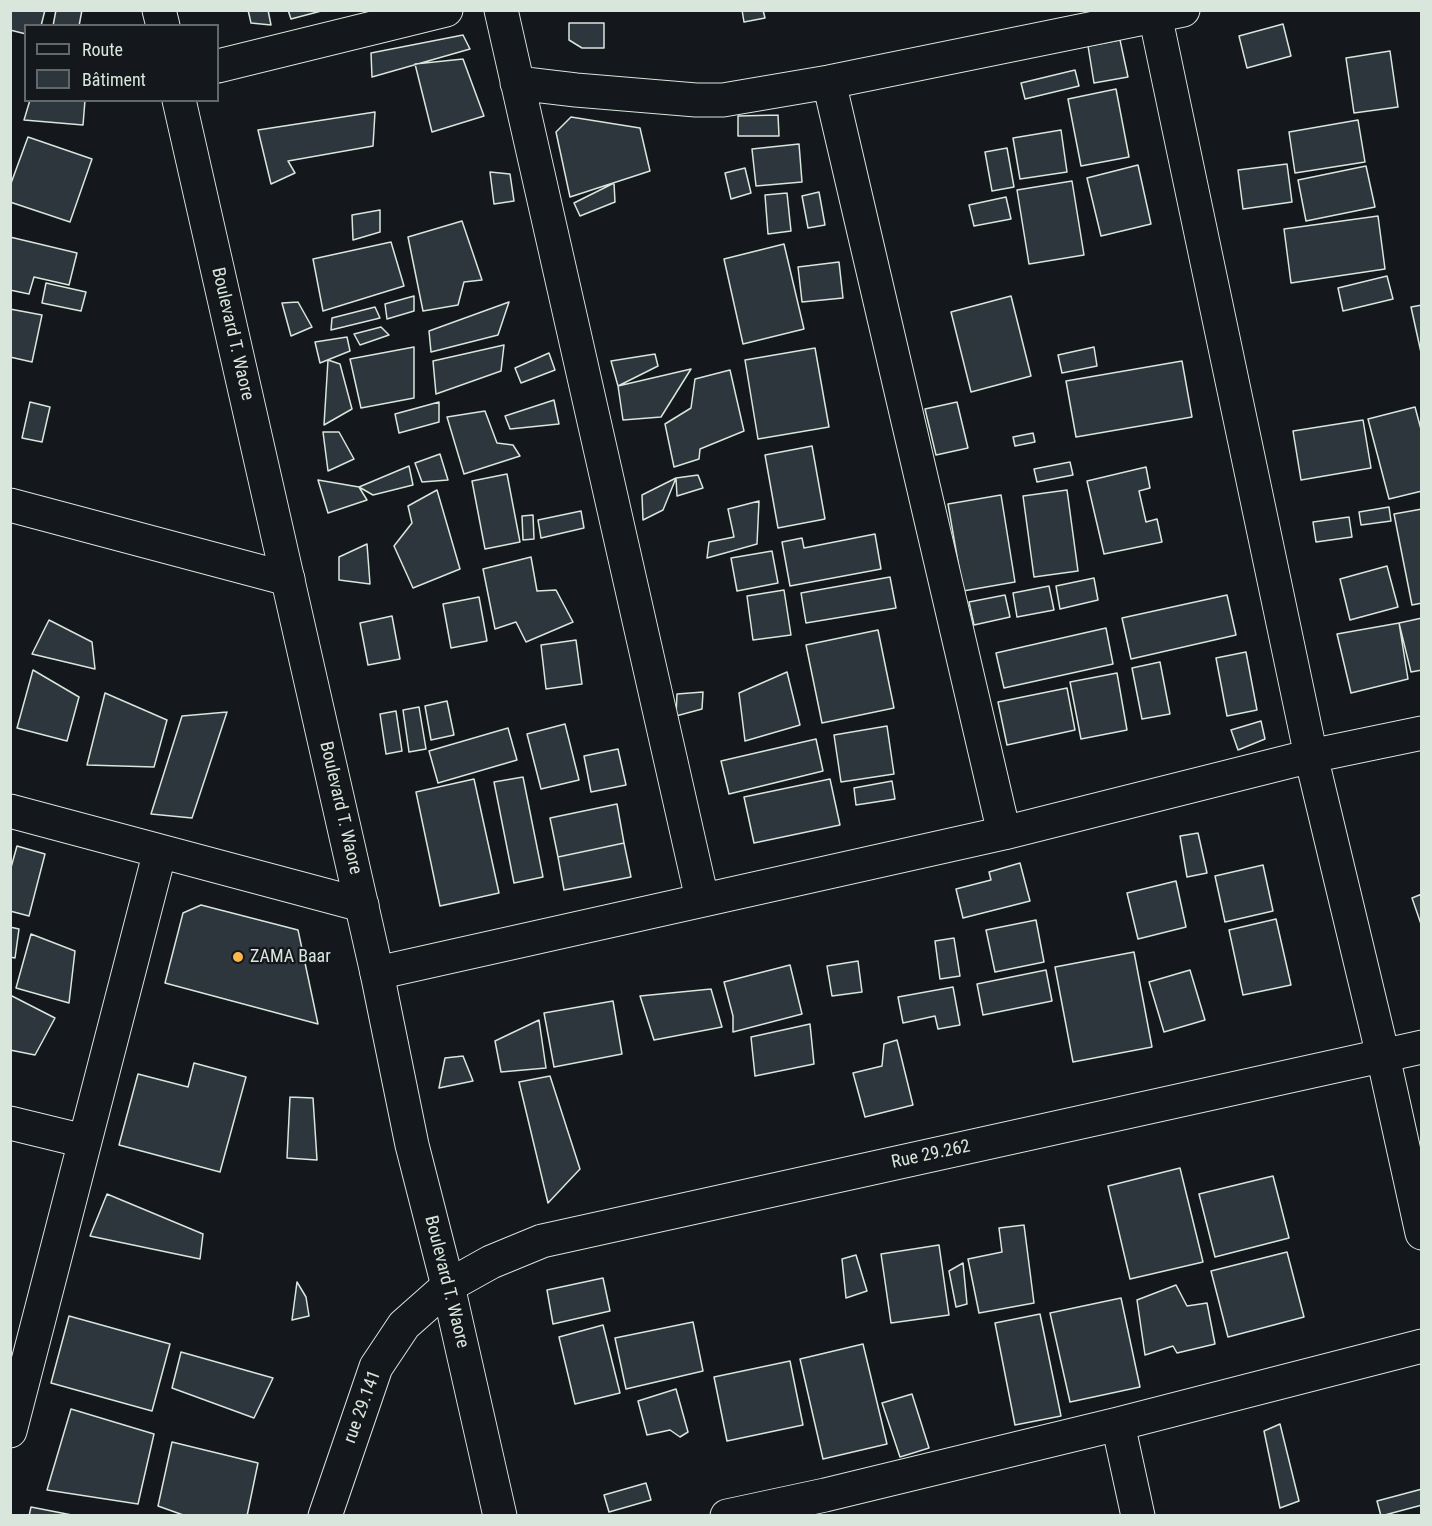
<!DOCTYPE html>
<meta charset="utf-8">
<style>
body{margin:0}
#map{position:relative;width:1432px;height:1526px;overflow:hidden;background:#14181c;font-family:"Roboto Condensed",sans-serif}
canvas{display:block}
.frame{position:absolute;inset:0;border:12px solid #d8e6dc;pointer-events:none}
.legend{position:absolute;left:24px;top:24px;width:195px;height:78px;box-sizing:border-box;background:#14181c;border:2px solid #626a69;margin:0;padding:8px 10px;list-style:none;font-size:18px;color:#d8e6dc}
.legend li{display:flex;align-items:center;gap:12px;height:30px}
.legend b{width:30px;border:2px solid #626a69}
</style>
<div id="map">
<canvas width="1432" height="1526"></canvas>
<div class="frame"></div>
<ul class="legend">
<li><b style="height:8px;background:#14181c"></b>Route</li>
<li><b style="height:16px;background:#2c363c"></b>Bâtiment</li>
</ul>
</div>
<script>
const context = document.querySelector('canvas').getContext('2d');
context.lineJoin = 'round';
function fillPath(path, color) {
  context.fillStyle = color;
  context.fill(path, 'evenodd');
}
function poly(rows) {
  const path = new Path2D();
  for (const r of rows) {
    path.moveTo(r[0], r[1]);
    for (let i = 2; i < r.length; i += 2) path.lineTo(r[i], r[i + 1]);
  }
  return path;
}
function trace(path, color, width, dash) {
  context.strokeStyle = color;
  context.lineWidth = width;
  context.lineCap = dash ? 'butt' : 'round';
  context.setLineDash(dash || []);
  context.stroke(path);
}
function drawText(font, color, halo, rows, align = 'center') {
  context.font = font + ' "Roboto Condensed",sans-serif';
  context.lineWidth = 4.5;
  context.setLineDash([]);
  context.textBaseline = 'middle';
  context.strokeStyle = halo;
  context.fillStyle = color;
  for (const [text, x, y, turn = 0] of rows) {
    context.save();
    context.translate(x, y);
    context.rotate((+turn || 0) * Math.PI / 180);
    context.textAlign = isNaN(turn) ? turn : align;
    if (halo) context.strokeText(text, 0, 0);
    context.fillText(text, 0, 0);
    context.restore();
  }
}
const building = poly([
 [10,10,45,10,41,26,26,26,26,34,10,30,10,10],
 [56,10,82,10,79,26,53,26,56,10],
 [248,10,268,10,271,25,251,23,248,10],
 [288,10,325,10,291,19,288,10],
 [742,10,763,10,765,18,744,22,742,10],
 [569,23,604,23,604,48,582,48,569,40,569,23],
 [1283,24,1291,56,1247,68,1239,36,1283,24],
 [463,35,470,49,372,77,371,53,463,35],
 [1120,40,1128,77,1094,83,1088,46,1120,40],
 [1390,51,1398,107,1354,113,1346,58,1390,51],
 [463,59,484,116,432,132,415,64,463,59],
 [1075,70,1079,86,1025,99,1021,83,1075,70],
 [1116,89,1129,157,1081,166,1068,99,1116,89],
 [30,100,85,100,83,125,24,120,30,100],
 [375,112,373,146,288,161,295,173,271,184,258,130,375,112],
 [778,115,779,136,738,136,738,116,778,115],
 [571,117,640,128,650,171,570,197,556,132,571,117],
 [1358,120,1365,162,1295,173,1289,132,1358,120],
 [1061,130,1067,172,1020,179,1013,138,1061,130],
 [28,137,92,159,70,222,10,202,10,186,28,137],
 [799,144,802,182,756,186,752,149,799,144],
 [1007,148,1014,187,992,191,985,152,1007,148],
 [1287,164,1292,202,1243,209,1238,170,1287,164],
 [1138,165,1151,224,1101,236,1087,178,1138,165],
 [1366,166,1375,207,1306,221,1298,180,1366,166],
 [745,168,751,193,731,199,725,173,745,168],
 [490,172,510,174,514,201,494,204,490,172],
 [1072,181,1084,255,1029,264,1017,190,1072,181],
 [614,183,615,202,580,216,574,203,614,183],
 [819,192,825,225,808,228,802,196,819,192],
 [787,193,791,231,768,234,765,195,787,193],
 [1006,197,1011,219,974,226,969,205,1006,197],
 [380,210,380,232,353,240,352,215,380,210],
 [1378,216,1385,269,1291,283,1284,229,1378,216],
 [462,221,482,280,464,282,458,305,423,311,408,237,462,221],
 [10,237,77,253,69,285,34,277,29,294,10,290,10,237],
 [391,242,404,286,323,311,313,259,391,242],
 [784,244,804,329,743,344,724,259,784,244],
 [839,262,843,298,802,302,798,267,839,262],
 [1387,276,1393,299,1343,311,1338,288,1387,276],
 [46,283,86,292,81,311,42,303,46,283],
 [414,296,414,311,387,319,385,304,414,296],
 [1011,296,1031,376,971,392,951,312,1011,296],
 [298,302,312,327,291,336,282,303,298,302],
 [509,302,498,335,431,352,429,331,509,302],
 [1422,305,1422,357,1411,307,1422,305],
 [375,307,380,318,331,330,332,318,375,307],
 [10,309,42,315,32,362,10,357,10,309],
 [381,327,389,335,360,345,354,334,381,327],
 [347,337,350,351,320,363,315,342,347,337],
 [504,345,501,371,436,394,433,361,504,345],
 [414,347,414,398,361,408,350,359,414,347],
 [1094,347,1097,366,1062,373,1058,355,1094,347],
 [815,348,829,427,758,439,745,360,815,348],
 [549,353,555,370,521,383,515,368,549,353],
 [655,354,658,366,618,386,611,361,655,354],
 [328,360,340,364,352,409,324,425,328,360],
 [1182,361,1192,417,1076,437,1066,381,1182,361],
 [691,369,661,417,623,420,618,386,691,369],
 [730,370,744,431,700,449,699,459,674,467,665,424,691,408,695,379,730,370],
 [554,400,559,424,510,429,505,416,554,400],
 [30,402,50,407,42,442,22,438,30,402],
 [439,402,439,422,399,433,395,414,439,402],
 [957,402,968,448,936,455,925,409,957,402],
 [1415,407,1422,433,1422,491,1389,499,1368,419,1415,407],
 [485,411,497,443,513,445,520,456,464,474,447,417,485,411],
 [1363,420,1371,468,1301,480,1293,431,1363,420],
 [323,432,339,432,354,459,328,471,323,432],
 [1033,433,1035,442,1015,446,1013,437,1033,433],
 [812,446,825,519,778,528,765,455,812,446],
 [440,454,448,480,422,482,415,463,440,454],
 [1070,462,1073,475,1037,482,1034,469,1070,462],
 [409,466,413,485,373,495,359,487,409,466],
 [1146,467,1150,488,1139,491,1146,522,1157,519,1162,542,1104,554,1087,481,1146,467],
 [507,474,520,542,485,549,472,481,507,474],
 [698,475,703,488,677,496,676,478,698,475],
 [676,478,663,510,643,520,642,495,676,478],
 [318,480,359,487,367,500,328,513,318,480],
 [437,490,460,569,413,588,394,546,412,523,408,506,437,490],
 [1067,490,1078,571,1034,577,1023,496,1067,490],
 [1001,495,1015,582,963,591,948,504,1001,495],
 [759,501,757,544,707,558,709,542,734,537,728,509,759,501],
 [1389,507,1391,521,1361,525,1359,512,1389,507],
 [1422,509,1422,603,1412,605,1394,514,1422,509],
 [581,511,584,528,541,538,538,520,581,511],
 [533,515,534,539,523,540,522,516,533,515],
 [1349,517,1352,537,1316,542,1313,522,1349,517],
 [875,534,881,569,790,586,782,542,802,538,804,548,875,534],
 [367,544,370,584,339,580,339,557,367,544],
 [772,551,778,583,737,591,731,558,772,551],
 [531,557,537,591,556,590,573,622,526,642,516,622,495,629,483,569,531,557],
 [1387,566,1398,607,1350,620,1340,579,1387,566],
 [890,577,896,608,806,623,801,593,890,577],
 [1094,578,1098,600,1060,609,1056,586,1094,578],
 [1049,586,1054,610,1017,617,1013,593,1049,586],
 [784,590,791,635,753,640,747,596,784,590],
 [1005,595,1010,617,974,625,969,602,1005,595],
 [1227,595,1236,635,1131,659,1122,618,1227,595],
 [479,597,487,641,451,648,443,604,479,597],
 [392,616,400,659,368,665,360,623,392,616],
 [1422,618,1422,670,1411,672,1399,623,1422,618],
 [49,620,92,642,95,669,32,654,49,620],
 [1399,623,1408,679,1351,693,1337,634,1399,623],
 [1106,628,1113,664,1004,688,996,653,1106,628],
 [878,630,894,708,822,723,806,645,878,630],
 [576,640,582,684,546,689,541,645,576,640],
 [1246,652,1257,710,1227,716,1216,658,1246,652],
 [1160,662,1170,714,1142,719,1132,668,1160,662],
 [33,670,79,697,67,741,17,728,33,670],
 [787,672,800,725,745,741,739,693,787,672],
 [1117,673,1127,730,1081,739,1070,682,1117,673],
 [1067,688,1075,730,1007,745,998,702,1067,688],
 [703,692,702,709,676,716,677,694,703,692],
 [105,693,167,720,154,767,87,765,105,693],
 [447,701,454,735,431,740,425,706,447,701],
 [419,707,426,749,409,752,403,710,419,707],
 [396,711,402,751,386,754,380,714,396,711],
 [227,712,192,818,151,814,182,716,227,712],
 [1261,721,1265,739,1238,750,1231,730,1261,721],
 [565,724,579,780,541,789,527,734,565,724],
 [887,726,894,774,841,782,834,735,887,726],
 [508,728,517,760,438,783,429,751,508,728],
 [816,739,823,771,729,794,721,761,816,739],
 [618,749,626,785,591,792,584,756,618,749],
 [523,777,543,877,514,883,494,782,523,777],
 [474,779,499,893,440,906,416,792,474,779],
 [830,779,840,825,754,843,744,797,830,779],
 [892,781,895,799,856,805,854,788,892,781],
 [617,804,624,843,558,857,550,818,617,804],
 [1198,833,1207,873,1187,877,1180,836,1198,833],
 [624,843,631,877,564,890,558,857,624,843],
 [17,846,45,854,29,916,10,911,10,871,17,846],
 [1020,863,1030,901,963,918,956,889,991,880,989,872,1020,863],
 [1263,865,1273,911,1225,922,1215,876,1263,865],
 [1176,881,1186,927,1138,939,1127,893,1176,881],
 [1422,894,1422,927,1412,898,1422,894],
 [201,905,298,930,318,1024,165,983,183,913,201,905],
 [1276,919,1291,985,1243,995,1229,930,1276,919],
 [1036,920,1044,962,995,972,986,930,1036,920],
 [10,927,19,929,15,958,10,957,10,927],
 [31,934,75,951,69,1003,16,988,31,934],
 [954,938,960,976,940,979,935,941,954,938],
 [1134,952,1152,1047,1073,1062,1055,967,1134,952],
 [858,961,862,992,832,996,827,966,858,961],
 [790,965,802,1014,733,1032,733,1016,724,982,790,965],
 [1046,970,1052,1001,983,1015,977,984,1046,970],
 [1190,970,1205,1020,1164,1032,1149,982,1190,970],
 [953,987,960,1025,938,1029,935,1016,903,1023,898,997,953,987],
 [711,989,722,1027,654,1040,640,996,711,989],
 [10,995,55,1018,35,1055,10,1050,10,995],
 [613,1001,622,1054,554,1067,544,1013,613,1001],
 [539,1020,546,1068,501,1072,495,1041,539,1020],
 [810,1024,814,1064,755,1076,751,1037,810,1024],
 [897,1040,913,1105,865,1117,853,1073,882,1066,884,1044,897,1040],
 [463,1056,473,1081,439,1088,445,1058,463,1056],
 [194,1063,246,1077,220,1172,119,1145,138,1074,188,1087,194,1063],
 [550,1076,580,1169,548,1203,519,1082,550,1076],
 [290,1097,313,1098,317,1160,287,1158,290,1097],
 [1180,1168,1203,1262,1130,1279,1108,1186,1180,1168],
 [1273,1176,1289,1238,1215,1257,1199,1194,1273,1176],
 [107,1194,203,1234,200,1259,90,1236,107,1194],
 [1024,1225,1034,1303,979,1313,968,1259,1002,1252,999,1228,1024,1225],
 [939,1245,949,1315,891,1323,881,1254,939,1245],
 [1287,1252,1304,1317,1228,1337,1211,1271,1287,1252],
 [856,1255,867,1291,846,1298,842,1259,856,1255],
 [963,1263,967,1304,956,1307,949,1271,963,1263],
 [603,1278,610,1311,553,1324,547,1290,603,1278],
 [297,1282,306,1297,309,1316,292,1320,297,1282],
 [1176,1285,1187,1306,1207,1303,1215,1344,1177,1353,1173,1346,1145,1355,1137,1300,1176,1285],
 [1121,1298,1140,1387,1070,1402,1050,1313,1121,1298],
 [1040,1314,1061,1416,1015,1425,995,1323,1040,1314],
 [69,1316,170,1344,152,1411,51,1383,69,1316],
 [693,1322,703,1371,626,1389,615,1338,693,1322],
 [603,1325,620,1393,575,1404,559,1337,603,1325],
 [863,1344,887,1444,823,1459,800,1359,863,1344],
 [181,1352,273,1378,254,1418,172,1388,181,1352],
 [790,1361,803,1425,727,1441,714,1377,790,1361],
 [676,1389,688,1432,680,1437,670,1430,647,1435,638,1401,676,1389],
 [912,1394,929,1448,900,1457,882,1403,912,1394],
 [71,1409,154,1434,138,1504,47,1490,71,1409],
 [1280,1424,1299,1501,1280,1508,1264,1431,1280,1424],
 [172,1442,258,1463,247,1516,186,1516,158,1506,172,1442],
 [646,1483,651,1500,609,1512,604,1495,646,1483],
 [1422,1489,1422,1505,1381,1516,1377,1501,1422,1489],
 [31,1507,77,1516,29,1516,31,1507]
]);
fillPath(building, '#2c363c');
trace(building, '#d8e6dc', 1.5);
const street = poly([
 [501,10,702,899],
 [1154,10,1311,756,1383,1056,1422,1233],
 [218,66,446,10],
 [829,82,1004,833],
 [517,83,576,90,696,100,723,100,829,82,1183,10],
 [10,505,288,579],
 [10,811,362,905],
 [377,973,1004,833,1311,756,1422,733],
 [10,1123,84,1141],
 [1118,1424,1138,1516],
 [10,1431,160,851],
 [325,1516,376,1367,404,1325,448,1286,491,1262,542,1241,1422,1047],
 [727,1516,825,1495,1118,1424,1422,1346]
]);
const secondary = poly([
 [159,10,163,26],
 [179,100,377,973,412,1145,448,1286,500,1516]
]);
trace(street, '#d8e6dc', 35);
trace(secondary, '#d8e6dc', 35);
trace(street, '#14181c', 33);
trace(secondary, '#14181c', 33);
for (const [x, y, r, color] of [
 [238,957,6,"#ffb74d"]
]) {
  const dot = new Path2D();
  dot.arc(x, y, r, 0, 2 * Math.PI);
  context.fillStyle = color;
  context.fill(dot);
  trace(dot, '#14181c', 2);
}
drawText('18px', '#d8e6dc', '#14181c', [
 ["Boulevard T. Waore",232,334,77],
 ["Boulevard T. Waore",340,808,77],
 ["Rue 29.262",931,1155,-12],
 ["Boulevard T. Waore",446,1282,76],
 ["rue 29.141",363,1407,-70]
]);
drawText('18px', '#d8e6dc', '#14181c', [
 ["ZAMA Baar",250,957]
], 'left');
</script>
